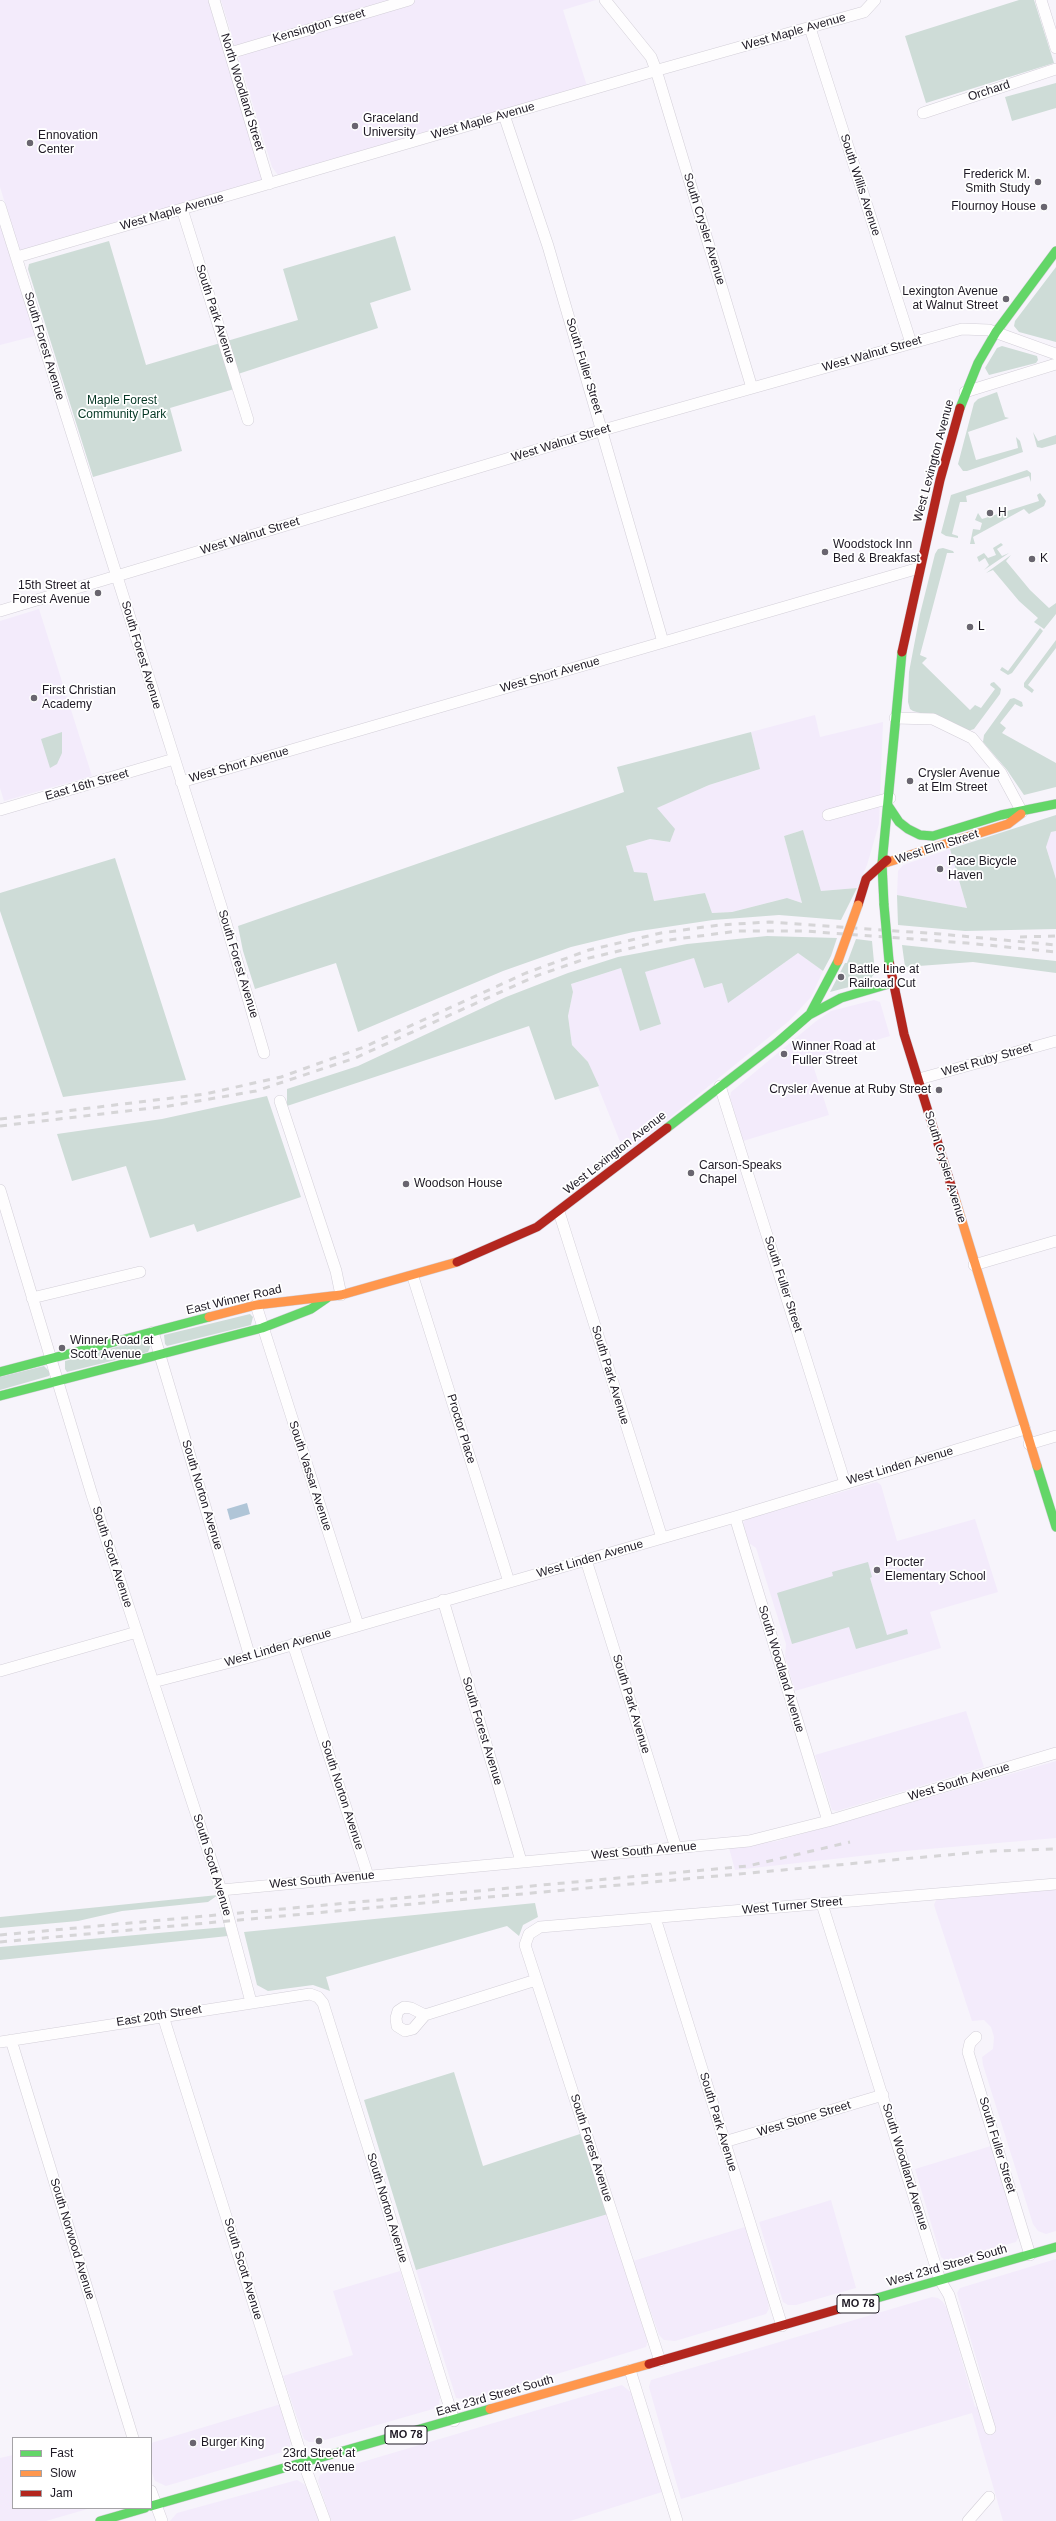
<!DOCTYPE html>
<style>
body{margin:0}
#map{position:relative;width:1056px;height:2521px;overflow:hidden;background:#f7f4fb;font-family:Arial,sans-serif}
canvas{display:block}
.legend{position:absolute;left:12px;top:2437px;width:140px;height:72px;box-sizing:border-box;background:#fff;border:1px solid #a5a3a7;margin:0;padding:5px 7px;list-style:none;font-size:12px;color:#1d1823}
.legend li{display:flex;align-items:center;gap:8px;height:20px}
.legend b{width:20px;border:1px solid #a5a3a7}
</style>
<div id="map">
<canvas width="1056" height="2521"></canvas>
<ul class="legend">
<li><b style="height:5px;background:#63d668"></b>Fast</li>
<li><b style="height:5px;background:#ff974d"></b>Slow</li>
<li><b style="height:5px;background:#b3261e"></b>Jam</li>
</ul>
</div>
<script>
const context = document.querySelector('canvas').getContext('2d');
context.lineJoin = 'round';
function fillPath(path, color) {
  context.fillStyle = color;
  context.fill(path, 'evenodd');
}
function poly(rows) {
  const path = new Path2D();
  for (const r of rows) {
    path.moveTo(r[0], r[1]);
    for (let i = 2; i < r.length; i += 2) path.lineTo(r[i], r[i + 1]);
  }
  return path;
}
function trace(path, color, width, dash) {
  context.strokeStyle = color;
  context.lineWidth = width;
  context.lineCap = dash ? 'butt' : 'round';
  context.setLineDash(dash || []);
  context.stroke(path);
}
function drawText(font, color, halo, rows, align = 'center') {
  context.font = font + ' Arial,sans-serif';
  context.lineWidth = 3.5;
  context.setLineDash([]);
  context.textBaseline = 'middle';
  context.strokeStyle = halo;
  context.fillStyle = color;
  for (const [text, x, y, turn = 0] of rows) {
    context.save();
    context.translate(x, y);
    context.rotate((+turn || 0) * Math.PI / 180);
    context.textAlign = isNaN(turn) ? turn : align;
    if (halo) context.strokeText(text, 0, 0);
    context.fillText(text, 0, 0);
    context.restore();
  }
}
fillPath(poly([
 [0,0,208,0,263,174,262,180,20,252,0,187],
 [221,0,596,0,563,10,587,86,281,176,277,174,272,167],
 [0,225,35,336,0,345],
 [39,609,92,776,4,801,0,788,0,621],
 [815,715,820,737,883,722,879,824,867,865,857,888,821,891,803,830,784,836,802,903,787,898,732,912,712,913,705,893,654,901,647,873,634,873,626,846,650,839,669,842,656,808,709,785,760,769,751,732],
 [1056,831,1056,879,1046,846,1051,832],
 [950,849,967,908,897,895,898,871,903,865],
 [798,953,823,971,811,997,789,1021,625,1154,588,1062,572,1045,568,1016,573,992,571,984,621,968,641,1031,661,1024,644,972,694,958,704,988,722,983,728,1002],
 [874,1000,880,1002,890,1036,811,1059,829,1115,743,1141,730,1098,731,1092,815,1022,831,1011],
 [877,1482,881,1485,897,1541,975,1519,998,1592,930,1612,941,1648,795,1691,785,1657,786,1644,756,1548,749,1543,743,1523,746,1519],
 [966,1711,984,1767,837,1811,832,1810,815,1755],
 [1056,1761,1056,1838,905,1851,735,1870,729,1848,777,1841],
 [1056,1889,1056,2231,1046,2234,1038,2231,1033,2224,983,2065,982,2057,993,2049,994,2037,991,2027,984,2020,972,2021,934,1905,936,1900],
 [991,2146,1019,2236,1016,2242,946,2261,941,2257,915,2169],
 [831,2200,856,2288,796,2305,788,2305,783,2302,759,2222],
 [608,2214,648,2340,646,2347,471,2400,456,2398,416,2270],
 [745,2227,768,2300,769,2309,766,2314,675,2341,664,2340,659,2335,633,2261],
 [1056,2259,1056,2521,1003,2521,972,2413,681,2499,649,2387,651,2380,932,2297,938,2298,943,2302,948,2311,975,2407,989,2402,957,2293,960,2288],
 [400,2271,440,2397,439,2404,433,2409,318,2442,309,2442,304,2439,283,2376,353,2355,333,2291],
 [622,2385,633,2394,662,2492,570,2521,331,2521,318,2481,320,2475,325,2473],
 [281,2404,292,2437,289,2450,166,2486,155,2481,151,2470,151,2443],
 [13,2455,13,2508,91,2508,46,2521,0,2521,0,2458],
 [297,2480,304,2484,309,2492,321,2521,170,2521,177,2513]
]), '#f3ebfb');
fillPath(poly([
 [1019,0,1034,0,1054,63,926,103,905,36],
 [1056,83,1056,108,1012,121,1005,97],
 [395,236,411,290,370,303,378,328,238,374,241,387,170,408,182,451,93,477,28,269,29,264,109,241,146,365,298,320,283,269],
 [1056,267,1056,342,1019,332,1014,326,1015,321],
 [1002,346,1037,356,1038,360,1036,363,989,375,985,368,997,348],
 [997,392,1005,417,1009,418,968,432,976,460,1018,448,1016,437,1020,441,1023,452,967,471,963,471,958,464,974,403,978,399],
 [1033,432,1038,441,1056,435,1056,444,1042,448,1037,447],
 [1027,470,1031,473,1031,482,1029,476,966,496,967,502,960,502,952,534,958,536,958,538,946,536,941,533,951,495],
 [1040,493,1046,501,1044,506,1029,514,1024,509,973,537,975,544,970,544,973,529,980,530,982,523,975,520,978,513,982,519,1039,501,1037,495],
 [1001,543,1003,545,997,549,1002,556,1009,553,984,570,989,565,985,558,979,562,977,557,984,553,988,558,996,555,993,548],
 [943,548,953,551,954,553,947,553,920,655,927,658,922,663,970,710,975,705,981,708,995,689,990,685,991,683,994,682,1001,689,1000,694,974,729,968,731,931,716,913,711,910,709,908,702,909,672,920,614,935,554,938,549],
 [1011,555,1006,561,1030,590,1049,608,1056,603,1056,614,1044,629,1034,622,1038,618,1019,601,993,570,986,573],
 [1040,628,1043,631,1012,673,1008,675,1000,670,1002,667,1008,671],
 [1056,640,1056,648,1028,685,1034,690,1032,693,1024,687,1024,683],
 [1014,698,1022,702,1023,706,1021,707,1015,704,1000,723,1006,728,1002,733,1056,763,1056,787,1024,795,1007,770,983,742,984,735,1010,699],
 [62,732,62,753,57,764,50,768,41,739],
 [751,732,760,769,709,785,657,808,675,829,670,842,650,839,626,846,634,872,647,873,654,901,705,893,712,913,732,912,787,898,802,903,784,836,803,830,821,891,857,888,841,920,779,915,713,920,633,932,571,947,503,971,358,1032,336,963,255,989,243,951,238,926,624,792,617,767],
 [1056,815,1056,831,1051,832,1046,847,1056,879,1056,929,965,931,898,925,897,895,967,908,950,849],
 [115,858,186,1080,63,1097,0,911,0,893],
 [767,936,837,938,831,956,823,971,798,953,728,1003,722,983,704,988,694,958,645,972,661,1024,640,1031,621,968,571,984,573,992,568,1016,572,1045,588,1062,599,1086,555,1100,529,1026,287,1106,287,1089,358,1066,506,997,568,973,618,957,687,944],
 [856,939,872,941,875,973,868,982,830,992,845,963,847,963],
 [902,945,1056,961,1056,973,973,962,905,967],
 [267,1096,301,1197,197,1232,194,1224,150,1238,126,1166,72,1181,57,1134,162,1119],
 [250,1314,253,1317,251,1325,167,1346,165,1344,164,1335],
 [146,1339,150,1341,151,1345,148,1352,67,1372,65,1369,65,1361],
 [44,1366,50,1372,49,1376,0,1390,0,1377],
 [868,1562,872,1577,870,1578,887,1635,907,1629,908,1634,856,1649,849,1627,792,1644,777,1593,833,1576,832,1572],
 [218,1895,208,1902,122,1911,78,1921,0,1928,0,1917],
 [535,1903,538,1917,523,1925,519,1936,507,1926,326,1977,330,1991,313,1985,268,1991,257,1985,244,1932],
 [226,1927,228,1936,0,1960,0,1947],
 [454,2072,483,2166,580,2134,608,2214,416,2270,364,2100]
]), '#cedcd7');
fillPath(poly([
 [247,1503,250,1514,230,1520,227,1509]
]), '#b0c5d7');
const street = poly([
 [214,0,269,184],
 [605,0,651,57,656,70,752,388],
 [1041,0,1056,48],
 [810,28,911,343],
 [230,53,409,0],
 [923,113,1056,69],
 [504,115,548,246,663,642],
 [0,206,221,906,264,1053],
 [182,209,248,420],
 [17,257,651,72,864,12,875,0],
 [965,392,1056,364],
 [0,611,603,430,962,329,989,330,1056,354],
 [895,718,933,719,972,738,1001,773,1022,812],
 [181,782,919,568],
 [0,810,174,759],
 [828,815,890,798],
 [919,1079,1056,1041],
 [720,1086,845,1483],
 [280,1101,336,1271,341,1295],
 [0,1190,92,1495,221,1890,251,2002],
 [559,1212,662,1538],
 [974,1265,1056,1241],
 [413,1277,509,1582],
 [32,1298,140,1272],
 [256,1305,358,1625],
 [153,1332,250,1657],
 [1029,1444,1056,1436],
 [735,1517,828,1821],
 [586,1560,676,1848],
 [443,1600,521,1861],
 [293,1644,368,1876],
 [0,1671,137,1632],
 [153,1682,250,1657,735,1517,1025,1429],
 [221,1890,749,1841,828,1821,1056,1753],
 [822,1904,940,2280,949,2295,990,2429],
 [655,1918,782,2326],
 [425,2015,413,2029,405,2031,397,2026,396,2018,398,2011,404,2007,411,2008,425,2015,536,1980],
 [163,2016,304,2464,325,2521],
 [976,2037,970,2043,968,2052,1030,2255],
 [11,2040,133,2438],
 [0,2042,310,1994,318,1997,323,2003,454,2421],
 [724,2142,883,2095],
 [660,2361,525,1945,529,1934,540,1927,1056,1884],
 [630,2370,677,2521],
 [151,2491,162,2521],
 [968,2521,989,2497]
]);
const fast = poly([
 [960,408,978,363,996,332,1056,251],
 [889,807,899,822,908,829,920,835,933,836,1001,815,1056,804],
 [884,905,882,864,902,652],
 [811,1012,838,961],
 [667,1128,778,1042,809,1015,841,998,892,983],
 [0,1372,209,1317],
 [0,1396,262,1328,311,1309,327,1298],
 [1037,1466,1056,1527],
 [863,2302,1056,2247],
 [151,2506,490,2409],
 [100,2521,145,2508]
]);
const slow = poly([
 [882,864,1008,824,1021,814],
 [954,1195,1037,1466],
 [209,1317,256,1305,341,1295,457,1262],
 [490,2409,649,2364]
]);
const jam = poly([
 [902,652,940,480,960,408],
 [858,905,866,879,887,860],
 [889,961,904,1034,954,1195],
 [457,1262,537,1227,667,1128],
 [649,2364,863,2302]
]);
trace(street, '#d3cfd8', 12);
trace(fast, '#d3cfd8', 10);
trace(slow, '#d3cfd8', 10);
trace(jam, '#d3cfd8', 10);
trace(street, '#fefdfe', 11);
trace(fast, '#63d668', 9);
trace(slow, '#ff974d', 9);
trace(jam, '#b3261e', 9);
trace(poly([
 [1020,937,1056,936],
 [0,1119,205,1094,281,1077,364,1047,526,973,589,950,661,933,719,925,769,922,940,934,1056,945],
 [0,1126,169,1106,256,1091,355,1058,536,976,585,959,661,941,738,931,804,931,967,943,1056,952],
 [0,1935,748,1866,850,1842],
 [0,1942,902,1859,992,1851,1056,1849]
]), '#d6d5d7', 3, [7, 7]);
const fastBridge = poly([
 [884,905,889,961]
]);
const slowBridge = poly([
 [838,961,858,905]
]);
trace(fastBridge, '#d3cfd8', 10, []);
trace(slowBridge, '#d3cfd8', 10, []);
trace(fastBridge, '#63d668', 9);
trace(slowBridge, '#ff974d', 9);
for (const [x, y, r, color] of [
 [355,126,4,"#69656f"],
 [30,143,4,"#69656f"],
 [1038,182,4,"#69656f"],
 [1044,207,4,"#69656f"],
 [1006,299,4,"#69656f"],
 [990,513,4,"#69656f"],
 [825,552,4,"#69656f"],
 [1032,559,4,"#69656f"],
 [98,593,4,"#69656f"],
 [970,627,4,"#69656f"],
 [34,698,4,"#69656f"],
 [910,781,4,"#69656f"],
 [940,869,4,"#69656f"],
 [841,977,4,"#69656f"],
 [784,1054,4,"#69656f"],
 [939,1090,4,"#69656f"],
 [691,1173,4,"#69656f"],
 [406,1184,4,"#69656f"],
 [62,1348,4,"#69656f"],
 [877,1570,4,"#69656f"],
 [319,2441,4,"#69656f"],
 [193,2443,4,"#69656f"]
]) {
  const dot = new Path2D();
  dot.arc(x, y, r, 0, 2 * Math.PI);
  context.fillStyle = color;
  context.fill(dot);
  trace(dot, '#fff', 1.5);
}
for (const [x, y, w] of [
 [858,2304,42],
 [406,2435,42]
]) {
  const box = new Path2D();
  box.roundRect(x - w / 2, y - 9, w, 18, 3);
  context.fillStyle = '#fff';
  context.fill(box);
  trace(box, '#1d1823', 1);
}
drawText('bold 11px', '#1d1823', null, [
 ["MO 78",858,2304],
 ["MO 78",406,2435]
]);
drawText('12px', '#1d1823', '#fff', [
 ["Kensington Street",319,26,-16],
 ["West Maple Avenue",794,32,-16],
 ["Orchard",989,91,-18],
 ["North Woodland Street",242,92,73],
 ["West Maple Avenue",483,121,-16],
 ["South Willis Avenue",860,185,72],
 ["West Maple Avenue",172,212,-16],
 ["South Crysler Avenue",704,229,73],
 ["South Park Avenue",215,314,72],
 ["South Forest Avenue",44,346,73],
 ["West Walnut Street",872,354,-16],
 ["South Fuller Street",584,366,73],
 ["West Walnut Street",561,443,-17],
 ["West Lexington Avenue",934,461,-75],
 ["West Walnut Street",250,536,-17],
 ["South Forest Avenue",141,655,73],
 ["West Short Avenue",550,675,-16],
 ["West Short Avenue",239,765,-16],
 ["East 16th Street",87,785,-16],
 ["West Elm Street",937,847,-18],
 ["South Forest Avenue",238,964,73],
 ["West Ruby Street",987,1060,-16],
 ["West Lexington Avenue",615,1153,-38],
 ["South Crysler Avenue",945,1167,73],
 ["South Fuller Street",783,1284,72],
 ["East Winner Road",234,1300,-13],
 ["South Park Avenue",610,1375,73],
 ["Proctor Place",461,1429,73],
 ["West Linden Avenue",900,1466,-16],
 ["South Vassar Avenue",310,1476,72],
 ["South Norton Avenue",202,1495,73],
 ["South Scott Avenue",112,1557,72],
 ["West Linden Avenue",590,1559,-16],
 ["West Linden Avenue",278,1648,-16],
 ["South Woodland Avenue",781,1669,73],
 ["South Park Avenue",631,1704,73],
 ["South Forest Avenue",482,1731,73],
 ["West South Avenue",959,1782,-17],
 ["South Norton Avenue",342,1795,72],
 ["West South Avenue",644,1851,-5],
 ["South Scott Avenue",212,1865,73],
 ["West South Avenue",322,1880,-5],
 ["West Turner Street",792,1906,-5],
 ["East 20th Street",159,2016,-9],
 ["West Stone Street",804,2119,-17],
 ["South Park Avenue",718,2122,73],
 ["South Fuller Street",997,2145,73],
 ["South Forest Avenue",591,2148,72],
 ["South Woodland Avenue",905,2167,73],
 ["South Norton Avenue",387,2208,73],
 ["South Norwood Avenue",72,2239,73],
 ["West 23rd Street South",947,2266,-16],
 ["South Scott Avenue",243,2269,73],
 ["East 23rd Street South",495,2396,-16]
]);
drawText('12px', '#1d1823', '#fff', [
 ["Graceland",363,119],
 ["University",363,133],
 ["Ennovation",38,136],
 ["Center",38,150],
 ["Frederick M.",1030,175,"right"],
 ["Smith Study",1030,189,"right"],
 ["Flournoy House",1036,207,"right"],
 ["Lexington Avenue",998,292,"right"],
 ["at Walnut Street",998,306,"right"],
 ["H",998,513],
 ["Woodstock Inn",833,545],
 ["Bed & Breakfast",833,559],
 ["K",1040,559],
 ["15th Street at",90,586,"right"],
 ["Forest Avenue",90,600,"right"],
 ["L",978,627],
 ["First Christian",42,691],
 ["Academy",42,705],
 ["Crysler Avenue",918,774],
 ["at Elm Street",918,788],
 ["Pace Bicycle",948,862],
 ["Haven",948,876],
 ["Battle Line at",849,970],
 ["Railroad Cut",849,984],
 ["Winner Road at",792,1047],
 ["Fuller Street",792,1061],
 ["Crysler Avenue at Ruby Street",931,1090,"right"],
 ["Carson-Speaks",699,1166],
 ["Chapel",699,1180],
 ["Woodson House",414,1184],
 ["Winner Road at",70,1341],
 ["Scott Avenue",70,1355],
 ["Procter",885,1563],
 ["Elementary School",885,1577],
 ["Burger King",201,2443],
 ["23rd Street at",319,2454,"center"],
 ["Scott Avenue",319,2468,"center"]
], 'left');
drawText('12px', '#053724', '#fff', [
 ["Maple Forest",122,401],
 ["Community Park",122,415]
]);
</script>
